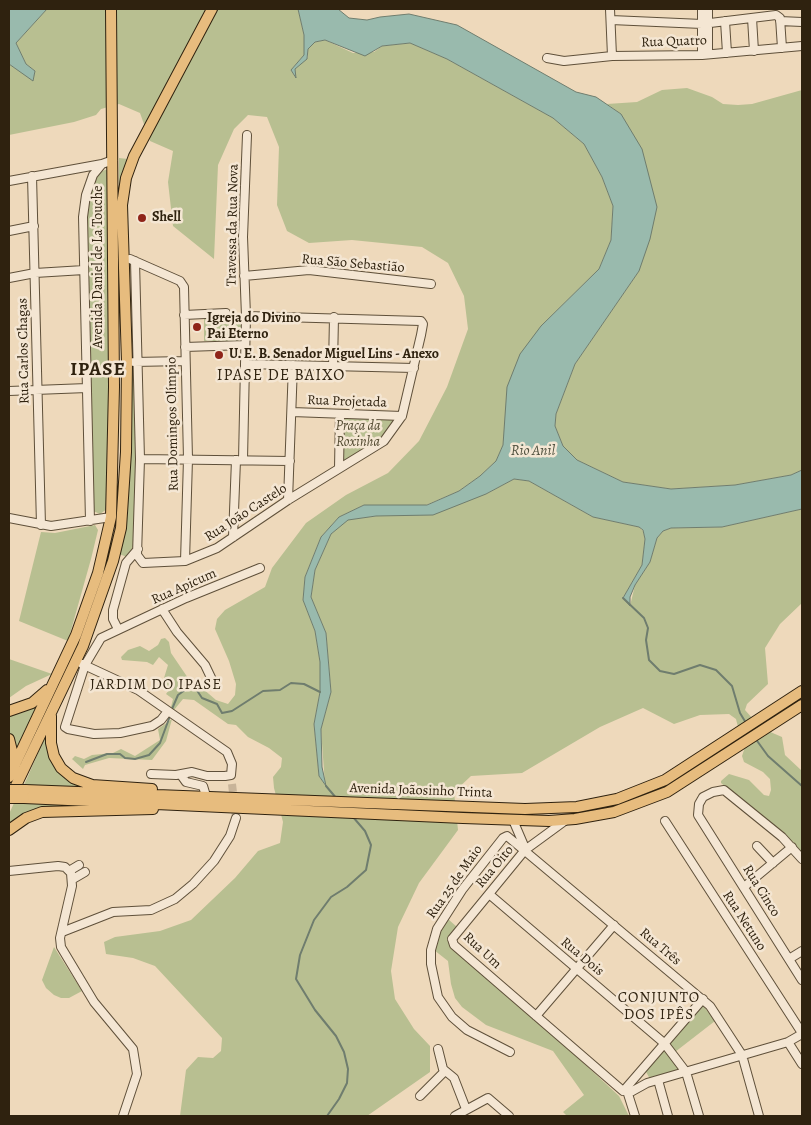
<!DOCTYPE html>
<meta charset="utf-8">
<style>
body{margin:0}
#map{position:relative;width:811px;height:1125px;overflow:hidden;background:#eed9bb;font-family:Alegreya,serif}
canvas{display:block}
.frame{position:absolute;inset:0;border:10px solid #2f220f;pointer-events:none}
</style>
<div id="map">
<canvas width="811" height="1125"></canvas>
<div class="frame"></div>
</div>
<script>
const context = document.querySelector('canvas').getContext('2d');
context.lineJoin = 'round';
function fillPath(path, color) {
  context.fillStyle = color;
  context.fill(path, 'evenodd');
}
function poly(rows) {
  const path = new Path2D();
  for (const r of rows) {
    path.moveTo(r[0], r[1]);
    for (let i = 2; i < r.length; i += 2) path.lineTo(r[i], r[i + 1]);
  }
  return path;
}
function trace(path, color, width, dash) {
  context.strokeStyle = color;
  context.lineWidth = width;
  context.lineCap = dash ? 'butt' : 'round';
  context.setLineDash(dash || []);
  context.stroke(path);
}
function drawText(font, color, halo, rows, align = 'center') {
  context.font = font + ' Alegreya,serif';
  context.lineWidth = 5;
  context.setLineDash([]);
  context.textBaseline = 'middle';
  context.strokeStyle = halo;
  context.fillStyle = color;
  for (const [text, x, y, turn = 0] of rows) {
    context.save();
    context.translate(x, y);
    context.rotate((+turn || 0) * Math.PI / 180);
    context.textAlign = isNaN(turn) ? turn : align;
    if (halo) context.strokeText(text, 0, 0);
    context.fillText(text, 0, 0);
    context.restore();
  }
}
fillPath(poly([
 [47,9,298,9,304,35,304,55,291,70,295,77,295,69,308,57,308,49,315,42,325,40,353,53,374,52,382,46,410,43,447,59,553,118,584,144,602,177,613,206,611,240,599,269,541,326,506,420,503,445,496,461,480,476,459,491,426,505,364,505,339,517,321,537,305,577,303,600,315,631,320,662,320,692,314,724,319,776,325,785,321,729,331,692,326,633,311,597,315,570,331,534,348,519,376,516,486,494,514,479,529,481,593,517,639,527,643,531,645,539,642,565,623,598,630,606,635,585,650,562,657,538,663,531,671,528,722,527,802,509,802,603,780,624,765,648,768,684,747,704,745,710,761,728,782,737,785,755,802,771,802,853,793,842,721,783,721,781,729,774,749,780,764,795,769,796,771,790,770,779,763,772,744,762,742,756,745,747,741,739,736,719,729,714,700,715,674,724,643,708,600,727,522,773,471,776,454,792,458,830,419,883,398,927,391,971,395,999,414,1029,430,1046,430,1072,367,1116,180,1116,186,1070,198,1057,213,1058,221,1051,222,1038,155,966,133,958,106,954,104,942,115,937,160,931,191,920,235,878,258,851,280,843,283,822,274,788,273,777,281,767,282,758,269,748,248,737,236,725,228,724,194,700,183,699,174,710,171,707,173,699,166,694,169,690,164,678,168,665,159,657,153,665,147,662,122,660,121,657,128,650,140,646,149,651,158,645,161,639,165,638,169,642,171,653,188,678,195,682,216,700,228,704,235,695,236,684,229,661,215,629,217,619,225,610,265,587,272,568,306,523,346,495,388,473,419,441,447,387,468,329,464,296,448,263,422,247,352,240,309,243,287,231,277,205,279,147,267,117,248,115,234,129,218,165,214,259,173,226,168,182,173,151,150,141,140,113,119,104,101,109,96,115,74,122,9,135,9,64,33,80,35,71,26,64,16,43],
 [687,88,712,97,723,104,738,105,752,104,802,90,802,470,791,475,735,485,671,489,623,482,577,460,563,446,555,426,556,414,575,364,639,271,621,114,607,104,637,102,662,90],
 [119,158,128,159,123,288,118,286],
 [105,170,107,170,109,446,107,509,100,514,93,511,85,214,96,174],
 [243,316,243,341,204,341,204,317],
 [131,367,135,367,136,474,133,547,127,557,119,554,127,515,132,439],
 [343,418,398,419,383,437,342,464],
 [95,525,98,530,91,559,68,641,19,621,41,532,55,533],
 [9,659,52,674,26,686,9,698],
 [35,705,38,708,17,750,15,750,9,734,9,714],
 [172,719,166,741,152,760,109,758,85,765,83,769,72,759,75,756,84,759,92,755,113,753,121,749,135,756,160,740,158,729],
 [46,735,49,751,87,788,24,785],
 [82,802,82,808,57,807,9,827,9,814,14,803],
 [448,919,457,927,448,940,450,946,562,1043,619,1096,629,1116,567,1116,563,1112,584,1095,553,1051,486,1025,462,1007,455,998,451,984,448,961,434,950,435,937],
 [54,947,82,991,69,998,61,998,54,995,46,988,42,980],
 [702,1004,715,1021,675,1052,669,1044],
 [664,1049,680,1069,650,1079,645,1070]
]), '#b8bf91');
const water = poly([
 [9,9,47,9,16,43,26,64,35,71,33,81,9,64,9,9],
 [298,9,338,9,349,18,367,20,380,17,409,14,457,25,576,92,596,97,621,114,642,149,657,207,650,239,639,271,575,364,556,414,555,426,563,446,577,460,623,482,671,489,735,485,791,475,802,470,802,509,722,527,671,528,663,531,657,538,650,562,635,585,630,597,630,606,623,598,642,565,645,539,643,530,639,527,593,517,529,481,514,479,486,494,433,515,376,516,348,520,331,534,315,570,311,597,326,633,331,692,321,729,322,767,326,786,319,776,314,724,320,692,320,662,315,631,303,600,305,577,321,537,339,517,364,505,427,505,459,491,480,476,496,461,503,445,507,387,520,354,541,326,599,269,611,240,613,206,602,177,584,144,553,118,447,59,410,43,382,46,365,56,325,40,315,42,308,49,307,59,295,69,296,78,291,70,304,55,304,35,298,9]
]);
fillPath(water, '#99baad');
trace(water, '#6f7d6e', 1);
trace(poly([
 [623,598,644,618,648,628,646,640,649,660,660,671,674,674,700,665,716,670,732,686,740,713,746,723],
 [172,709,178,695,189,687,194,686,202,698,217,704,222,713,232,711,263,691,280,690,291,683,304,684,320,692],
 [755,738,768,756,802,786],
 [86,762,107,754,120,754,125,758,135,759,149,755,160,743,170,716],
 [326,786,337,799],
 [327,1116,339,1099,347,1083,348,1069,344,1052,336,1036,315,1010,296,979,300,955,314,920,331,897,347,887,366,870,371,845,365,831,353,817]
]), '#6f7d6e', 2);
trace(poly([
 [232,784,236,818]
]), '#c8b499', 8, [8, 4]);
const minor = poly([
 [610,9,612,56],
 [702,9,702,55],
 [752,18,754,51],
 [611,20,702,24,776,15,780,18,782,48],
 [725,21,727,53],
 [780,21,802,22],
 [708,54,708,9],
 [547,58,564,61,612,56,702,55,802,46],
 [32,176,41,525],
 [9,181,102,164],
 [9,231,34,226],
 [130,259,180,281,184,287,188,459,185,561],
 [135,261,140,459,137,555,143,563,185,561,217,548,288,500,384,441,402,416,421,335,423,324,421,321,246,316],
 [244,276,309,270,431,284],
 [9,278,35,273,84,270],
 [184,315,226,313],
 [185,347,245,345],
 [134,362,185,361],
 [245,364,414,368],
 [333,366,334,317],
 [9,391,87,388],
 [292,412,402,416],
 [140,459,290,461],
 [243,460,246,316,243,237,247,135],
 [339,468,340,414],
 [288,500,293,365],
 [9,518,51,526,111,517],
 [90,521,83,217,86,195,93,175,102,164,113,160],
 [233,537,236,460],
 [162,609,177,632,205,665,215,686],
 [118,629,113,619,113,610,126,563,138,549],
 [82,664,138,690,227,752,232,764,231,775,225,776,207,776,192,772,176,775,151,774],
 [168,711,161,720,152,726,120,733,94,734,68,729,65,727,85,665,101,638,186,598,260,568],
 [181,775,186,782,203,786,206,796],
 [513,820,525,848],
 [665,821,802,1033],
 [757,846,773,863],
 [802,859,782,837,724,790,713,792,703,797,699,804,698,815,802,980],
 [9,871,58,866,65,867,71,873,72,886,60,938,61,947,94,1002,133,1049,137,1074,123,1116],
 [69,871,79,865],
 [73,879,85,872],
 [744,887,792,847],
 [489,894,664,1043,686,1072,699,1116],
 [62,932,113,912,151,910,175,899,193,884,214,861,230,836,236,818],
 [452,939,454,945,623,1091],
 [452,939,525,850,566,820],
 [789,959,802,951],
 [536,1016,614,925],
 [788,1042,802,1064],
 [438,1049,443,1069,454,1078,466,1109],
 [510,1052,467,1030,452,1017,438,997,431,964,431,950,437,929,462,890,503,838,507,836,710,1006,742,1055,759,1116],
 [658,1080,668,1116],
 [626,1088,703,999],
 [629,1093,647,1083,788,1042,802,1034],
 [628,1094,635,1116],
 [420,1096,445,1071],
 [455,1116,488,1098,509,1116]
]);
const major = poly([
 [9,711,32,703,47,690],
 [51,716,51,743,54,756,61,768,73,778,92,785,152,789],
 [9,739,12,751,10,768],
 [9,777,76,635,98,573,111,517,114,387,111,9],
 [25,790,525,809,577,807,617,799,665,780,802,691],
 [11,796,83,646,113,561,121,528,126,452,127,362,122,205,126,178,134,156,212,9],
 [24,798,463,818,549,821,575,819,614,812,667,792,802,705],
 [9,830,26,818,42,812,153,809]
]);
trace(minor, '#5f503a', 10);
trace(major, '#2f220f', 12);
trace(minor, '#f4e6d3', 8);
trace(major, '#e7bc7e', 10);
const majorBridge = poly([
 [9,790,25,790],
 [9,798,24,798]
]);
trace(majorBridge, '#2f220f', 12, []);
trace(majorBridge, '#e7bc7e', 10);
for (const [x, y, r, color] of [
 [142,218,5,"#8f2418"],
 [197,327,5,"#8f2418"],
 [219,355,5,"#8f2418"]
]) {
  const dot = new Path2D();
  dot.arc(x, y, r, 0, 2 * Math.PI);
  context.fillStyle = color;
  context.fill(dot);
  trace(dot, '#f4e6d3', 2);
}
drawText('14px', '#2f220f', '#f4e6d3', [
 ["Rua Quatro",674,42,-2],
 ["Travessa da Rua Nova",233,225,-89],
 ["Rua São Sebastião",353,264,5],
 ["Avenida Daniel de La Touche",99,267,-90],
 ["Rua Carlos Chagas",24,351,-91],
 ["Rua Projetada",347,402,2],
 ["Rua Domingos Olímpio",173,424,-91],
 ["Rua João Castelo",246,513,-33],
 ["Rua Apicum",184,587,-24],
 ["Avenida Joãosinho Trinta",421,791,2],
 ["Rua Oito",495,867,-50],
 ["Rua 25 de Maio",455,882,-55],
 ["Rua Cinco",761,891,58],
 ["Rua Netuno",744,921,57],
 ["Rua Três",660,947,40],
 ["Rua Um",482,951,43],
 ["Rua Dois",582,957,40]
]);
drawText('bold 14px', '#2f220f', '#f4e6d3', [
 ["Shell",152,218],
 ["Igreja do Divino",207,319],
 ["Pai Eterno",207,335],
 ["U. E. B. Senador Miguel Lins - Anexo",229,355]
], 'left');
drawText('italic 14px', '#514930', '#f4e6d3', [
 ["Praça da",358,427],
 ["Roxinha",358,443]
]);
drawText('italic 15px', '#4f503e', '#f4e6d3', [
 ["Rio Anil",533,451]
]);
context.letterSpacing = '1px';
drawText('15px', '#2f220f', '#f4e6d3', [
 ["JARDIM DO IPASE",156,685],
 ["CONJUNTO",659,998],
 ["DOS IPÊS",659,1015]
]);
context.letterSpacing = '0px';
context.letterSpacing = '1px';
drawText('16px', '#2f220f', '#f4e6d3', [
 ["IPASE DE BAIXO",281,376]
]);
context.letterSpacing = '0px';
context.letterSpacing = '1px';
drawText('bold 19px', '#2f220f', '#f4e6d3', [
 ["IPASE",98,370]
]);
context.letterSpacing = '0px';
</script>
